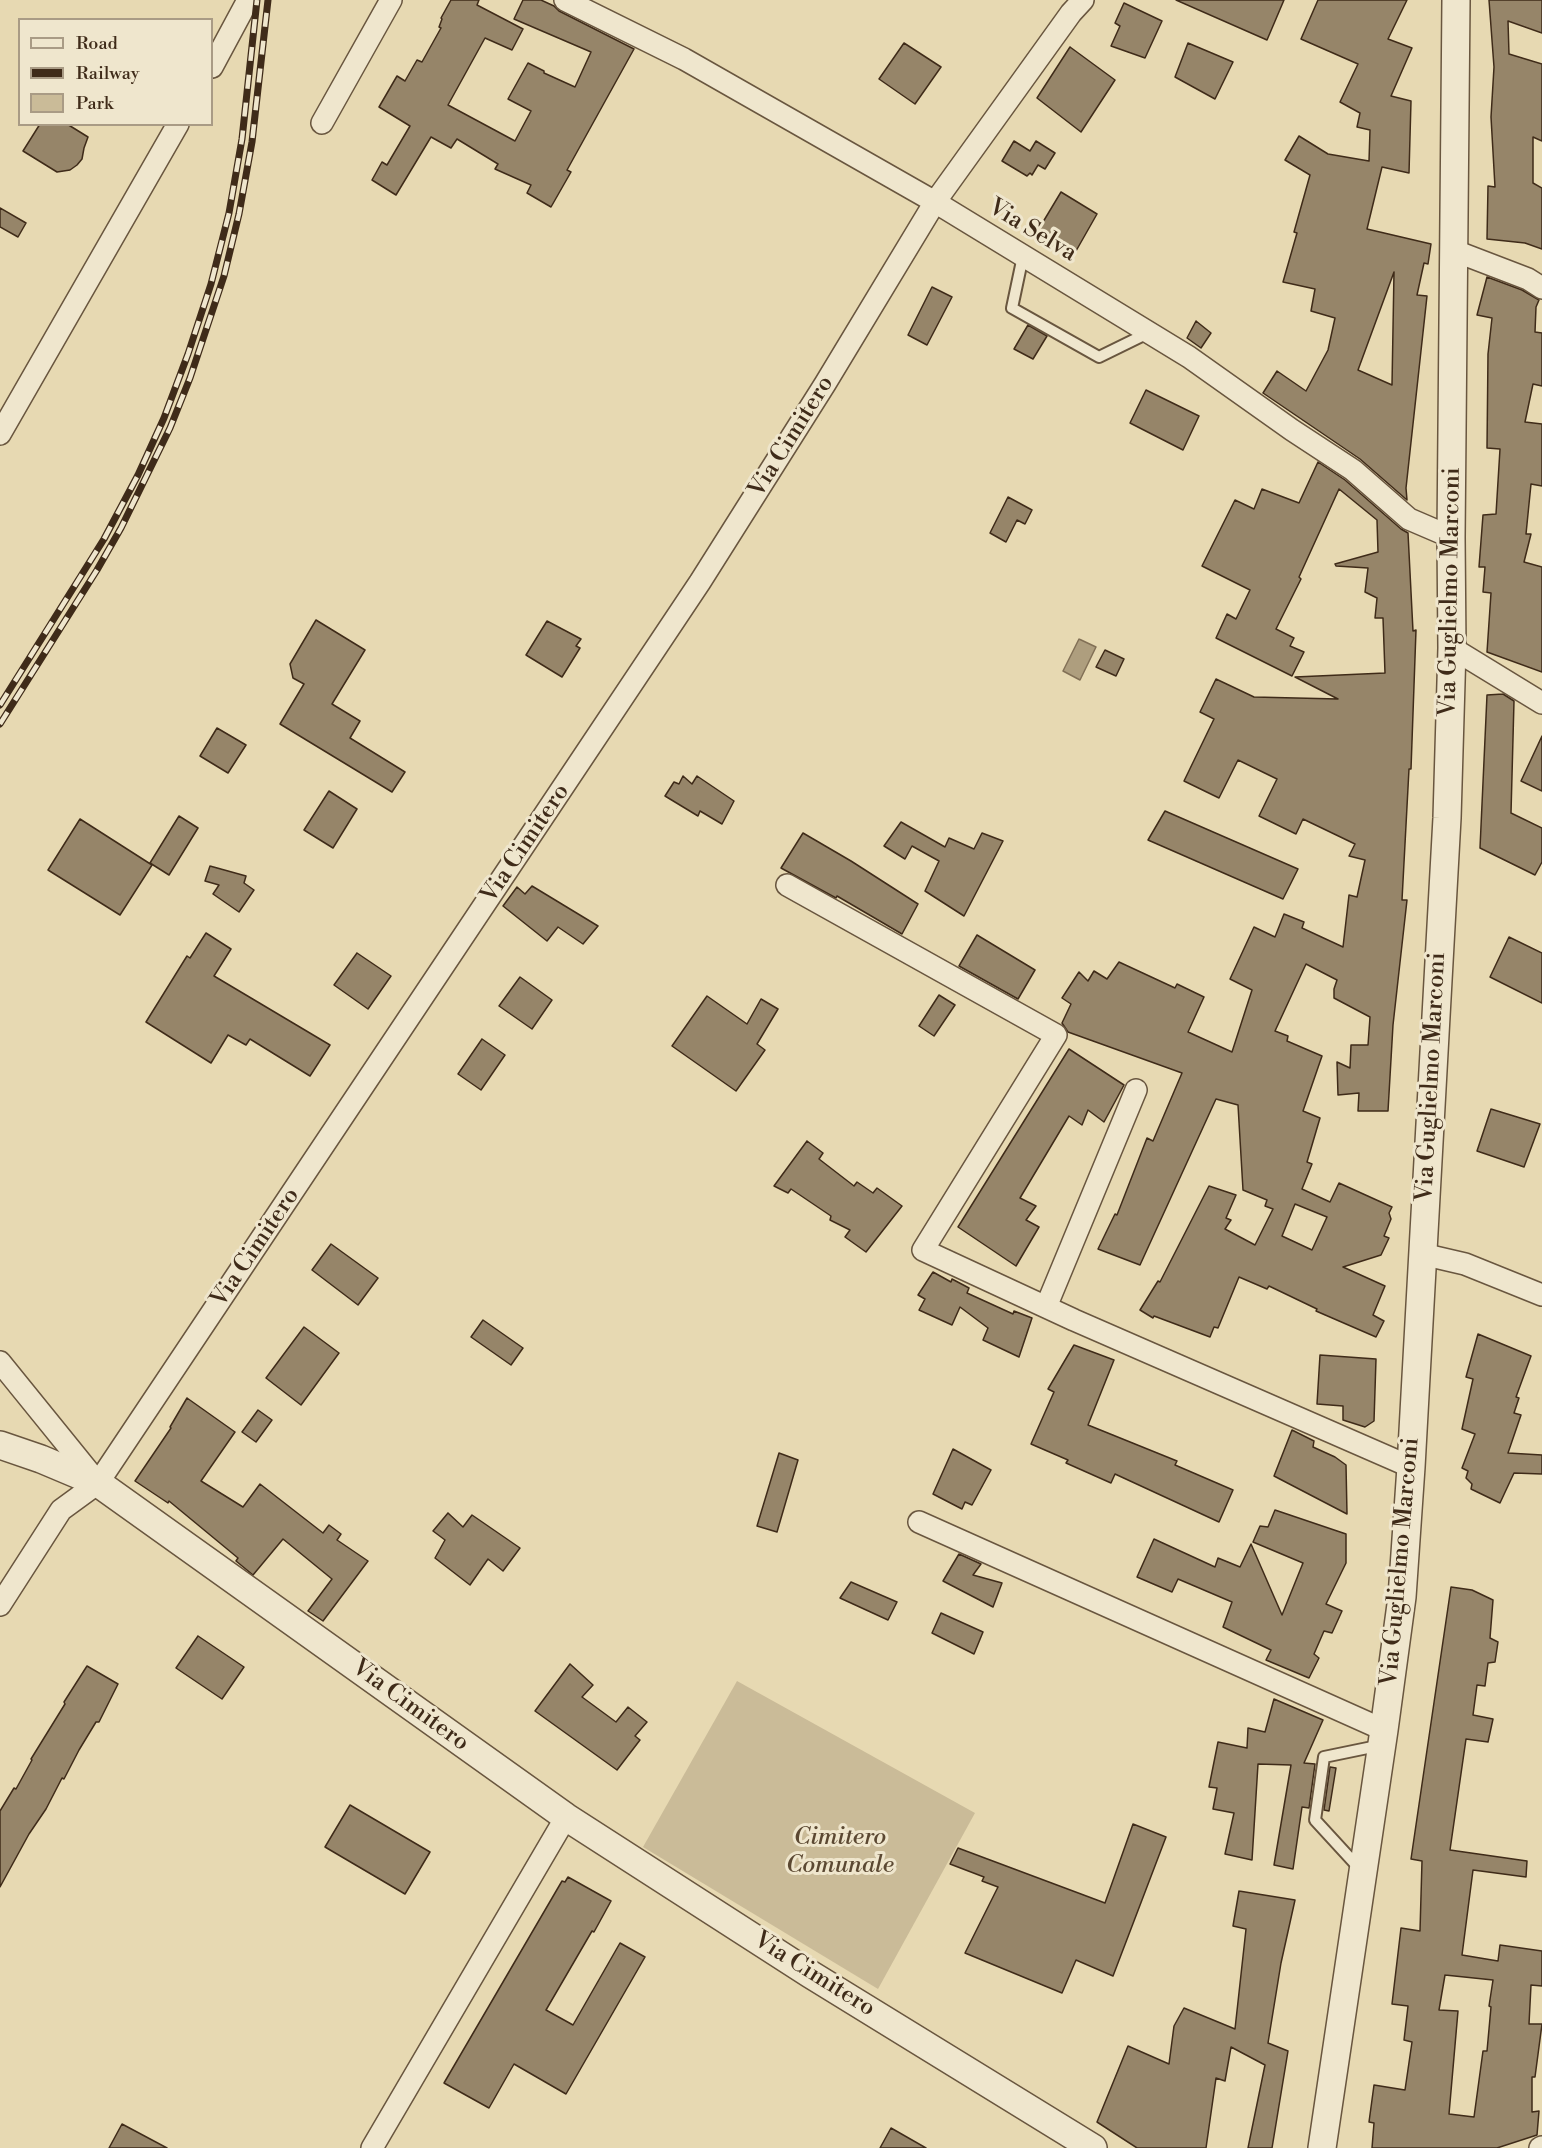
<!DOCTYPE html>
<style>
body{margin:0}
#map{position:relative;width:1542px;height:2148px;overflow:hidden;background:#e7d9b2;font-family:"Libre Bodoni",serif}
canvas{display:block}
.legend{position:absolute;left:18px;top:18px;width:195px;height:108px;box-sizing:border-box;background:#efe6cd;border:2px solid #a99b85;margin:0;padding:8px 10px;list-style:none;font-size:18px;color:#3f2b19}
.legend li{display:flex;align-items:center;gap:12px;height:30px}
.legend b{width:30px;border:2px solid #a99b85}
</style>
<div id="map">
<canvas width="1542" height="2148"></canvas>
<ul class="legend">
<li><b style="height:8px;background:#efe6cd"></b>Road</li>
<li><b style="height:8px;background:#3f2b19"></b>Railway</li>
<li><b style="height:16px;background:#cabb98"></b>Park</li>
</ul>
</div>
<script>
const context = document.querySelector('canvas').getContext('2d');
context.lineJoin = 'round';
function fillPath(path, color) {
  context.fillStyle = color;
  context.fill(path, 'evenodd');
}
function poly(rows) {
  const path = new Path2D();
  for (const r of rows) {
    path.moveTo(r[0], r[1]);
    for (let i = 2; i < r.length; i += 2) path.lineTo(r[i], r[i + 1]);
  }
  return path;
}
function trace(path, color, width, dash) {
  context.strokeStyle = color;
  context.lineWidth = width;
  context.lineCap = dash ? 'butt' : 'round';
  context.setLineDash(dash || []);
  context.stroke(path);
}
function drawText(font, color, halo, rows, align = 'center') {
  context.font = font + ' "Libre Bodoni",serif';
  context.lineWidth = 6;
  context.setLineDash([]);
  context.textBaseline = 'middle';
  context.strokeStyle = halo;
  context.fillStyle = color;
  for (const [text, x, y, turn = 0] of rows) {
    context.save();
    context.translate(x, y);
    context.rotate((+turn || 0) * Math.PI / 180);
    context.textAlign = isNaN(turn) ? turn : align;
    if (halo) context.strokeText(text, 0, 0);
    context.fillText(text, 0, 0);
    context.restore();
  }
}
fillPath(poly([
 [737,1681,975,1813,878,1989,643,1847]
]), '#cabb98');
const water = poly([
 [1079,639,1096,647,1080,680,1063,671,1079,639]
]);
fillPath(water, '#ae9e7e');
trace(water, '#827056', 1.5);
const building = poly([
 [451,0,479,0,477,5,523,29,512,50,485,38,448,105,515,141,531,111,508,99,528,63,544,71,544,73,575,87,591,52,514,19,523,0,541,0,554,6,559,11,634,49,567,170,571,172,551,207,527,193,531,185,495,169,498,164,457,139,451,148,431,137,396,195,372,180,382,162,387,165,410,126,379,107,397,76,405,81,417,60,422,62,441,28,439,27,442,19,441,18,451,0],
 [1176,0,1284,0,1267,40,1176,0],
 [1318,0,1407,0,1388,39,1412,48,1391,96,1411,101,1409,173,1382,167,1367,229,1431,244,1428,264,1424,263,1417,295,1427,296,1406,488,1407,500,1360,459,1263,393,1277,371,1306,391,1328,350,1335,318,1311,311,1315,289,1283,282,1297,233,1294,232,1310,175,1285,160,1299,136,1328,154,1369,161,1370,130,1357,127,1360,113,1340,102,1358,64,1301,39,1318,0],
 [1394,272,1392,385,1358,370,1394,272],
 [1489,0,1542,0,1542,33,1508,21,1509,54,1542,64,1542,141,1533,137,1533,183,1542,188,1542,249,1525,243,1487,239,1488,186,1495,187,1491,117,1494,67,1489,0],
 [1124,3,1162,21,1145,58,1111,46,1120,26,1115,23,1124,3],
 [904,43,941,67,915,104,879,79,904,43],
 [1188,43,1233,62,1215,99,1175,77,1188,43],
 [1070,47,1115,80,1081,132,1037,98,1070,47],
 [40,124,67,124,88,137,84,148,82,159,77,165,70,170,57,172,23,151,40,124],
 [1014,141,1030,151,1036,141,1055,153,1045,169,1038,165,1032,175,1030,173,1027,176,1002,161,1014,141],
 [1061,192,1097,214,1072,258,1034,237,1061,192],
 [0,208,26,223,18,237,0,227,0,208],
 [1487,277,1522,290,1539,300,1536,307,1535,332,1542,333,1542,386,1533,384,1525,422,1542,424,1542,486,1531,484,1526,534,1531,534,1524,562,1542,567,1542,672,1487,652,1491,593,1483,592,1485,567,1479,567,1483,515,1496,514,1500,449,1487,448,1488,354,1492,318,1477,315,1487,277],
 [932,287,952,297,927,345,908,335,932,287],
 [1196,321,1211,333,1201,348,1187,338,1196,321],
 [1028,325,1047,336,1033,359,1014,349,1028,325],
 [1146,390,1199,416,1183,450,1130,423,1146,390],
 [1318,462,1345,480,1401,529,1408,533,1413,631,1416,630,1411,769,1409,769,1402,900,1407,900,1393,1025,1388,1111,1358,1111,1359,1093,1338,1095,1337,1062,1350,1068,1351,1045,1368,1045,1370,1017,1334,998,1334,989,1337,980,1306,964,1275,1031,1288,1036,1287,1041,1322,1056,1303,1111,1320,1118,1307,1162,1312,1164,1302,1189,1330,1202,1339,1183,1392,1207,1389,1213,1391,1219,1384,1236,1389,1238,1381,1255,1343,1267,1385,1286,1373,1315,1384,1321,1376,1337,1316,1311,1317,1309,1269,1286,1267,1289,1239,1277,1218,1328,1214,1327,1210,1337,1154,1316,1153,1318,1140,1310,1158,1281,1160,1282,1209,1186,1236,1195,1226,1218,1231,1220,1225,1229,1255,1245,1273,1209,1265,1206,1267,1200,1243,1190,1238,1105,1216,1099,1140,1265,1098,1249,1115,1214,1117,1215,1147,1138,1153,1141,1182,1073,1068,1032,1062,1023,1071,1004,1062,998,1079,972,1088,981,1094,971,1107,979,1119,962,1175,988,1177,984,1204,997,1188,1032,1232,1052,1252,990,1230,979,1254,927,1275,937,1284,914,1304,922,1302,928,1343,947,1349,895,1357,897,1365,860,1349,856,1355,844,1303,819,1296,834,1259,816,1277,779,1238,760,1219,798,1184,781,1214,719,1200,712,1216,679,1254,697,1338,699,1295,677,1385,673,1383,618,1375,618,1377,598,1365,592,1368,568,1336,566,1335,564,1378,552,1377,520,1339,489,1299,577,1301,579,1276,629,1294,638,1290,646,1304,652,1292,676,1216,638,1227,614,1236,619,1250,590,1202,566,1235,500,1254,509,1262,489,1299,503,1318,462],
 [1295,1204,1327,1217,1312,1250,1282,1236,1295,1204],
 [1008,497,1032,510,1025,524,1017,520,1006,542,990,533,1008,497],
 [316,620,365,650,332,704,360,721,350,738,405,772,392,792,280,724,304,684,293,678,290,664,316,620],
 [547,621,581,639,576,646,580,648,562,677,526,655,547,621],
 [1105,650,1124,659,1116,676,1096,667,1105,650],
 [1503,694,1514,701,1511,813,1542,828,1542,862,1535,875,1480,848,1487,695,1503,694],
 [217,728,246,745,228,773,200,756,217,728],
 [1542,736,1542,791,1521,781,1542,736],
 [683,776,692,784,697,776,734,801,722,824,700,811,698,816,665,796,674,782,679,784,683,776],
 [329,791,357,809,333,848,304,830,329,791],
 [1165,811,1298,869,1283,899,1148,840,1165,811],
 [179,816,198,828,169,875,150,863,179,816],
 [80,819,152,865,120,915,48,870,80,819],
 [901,822,945,847,949,838,974,849,982,833,1003,841,964,916,925,891,939,861,912,846,905,859,884,846,901,822],
 [803,833,851,861,918,904,902,934,837,896,836,898,781,868,803,833],
 [210,866,246,876,244,883,254,890,239,912,213,894,219,885,205,881,210,866],
 [532,886,598,926,583,944,558,927,547,941,503,906,517,887,525,894,532,886],
 [206,933,231,949,214,976,330,1045,310,1076,250,1039,246,1045,228,1035,211,1063,146,1022,187,956,190,958,206,933],
 [977,935,1035,970,1018,999,959,966,977,935],
 [1509,937,1542,953,1542,1003,1490,977,1509,937],
 [357,953,391,976,368,1009,334,985,357,953],
 [520,977,552,1000,532,1029,499,1006,520,977],
 [939,995,955,1005,934,1036,919,1026,939,995],
 [707,996,747,1024,761,999,778,1009,757,1044,765,1050,736,1091,672,1046,707,996],
 [482,1039,505,1055,481,1090,458,1074,482,1039],
 [1069,1049,1124,1085,1104,1122,1088,1110,1082,1125,1069,1116,1020,1198,1036,1206,1026,1220,1039,1227,1016,1266,958,1227,1069,1049],
 [1491,1109,1540,1124,1524,1167,1477,1151,1491,1109],
 [807,1141,823,1153,819,1159,854,1186,857,1182,873,1193,877,1188,902,1206,866,1252,845,1237,850,1230,830,1220,831,1216,791,1189,788,1193,774,1186,807,1141],
 [331,1244,378,1278,358,1305,312,1270,331,1244],
 [933,1272,951,1282,952,1279,969,1288,967,1293,1013,1314,1014,1311,1032,1318,1019,1357,983,1340,988,1328,960,1307,952,1325,919,1310,925,1299,918,1295,933,1272],
 [483,1320,523,1348,511,1365,471,1337,483,1320],
 [304,1327,339,1353,301,1405,266,1378,304,1327],
 [1478,1334,1531,1356,1516,1397,1519,1398,1514,1413,1521,1415,1508,1453,1542,1455,1542,1474,1514,1473,1500,1503,1471,1489,1472,1484,1466,1478,1468,1471,1462,1468,1475,1434,1462,1429,1473,1379,1466,1377,1478,1334],
 [1074,1345,1114,1360,1088,1425,1177,1461,1175,1465,1233,1490,1219,1522,1115,1474,1111,1483,1066,1463,1068,1460,1031,1444,1054,1392,1048,1389,1074,1345],
 [1320,1355,1376,1359,1374,1421,1365,1427,1343,1420,1343,1406,1317,1404,1320,1355],
 [187,1398,235,1432,201,1481,243,1507,260,1484,323,1533,329,1525,341,1534,337,1540,368,1561,323,1621,308,1611,332,1579,283,1539,253,1575,236,1561,238,1558,169,1501,168,1503,135,1481,171,1428,170,1427,187,1398],
 [258,1410,272,1420,256,1442,242,1432,258,1410],
 [1292,1430,1314,1441,1313,1447,1335,1457,1346,1465,1347,1514,1274,1476,1292,1430],
 [953,1449,991,1470,972,1505,965,1502,962,1509,933,1494,953,1449],
 [779,1453,798,1460,777,1532,757,1526,779,1453],
 [1275,1510,1346,1534,1346,1563,1326,1604,1342,1611,1332,1633,1324,1631,1314,1654,1319,1658,1309,1678,1266,1660,1271,1650,1223,1627,1232,1602,1178,1579,1172,1592,1137,1577,1154,1539,1215,1567,1218,1558,1240,1567,1251,1544,1282,1615,1303,1563,1253,1542,1260,1526,1268,1527,1275,1510],
 [448,1513,463,1527,472,1515,520,1548,503,1571,488,1559,470,1585,435,1558,445,1540,433,1531,448,1513],
 [959,1554,981,1564,973,1575,1002,1583,993,1607,943,1581,959,1554],
 [851,1582,897,1602,888,1620,840,1598,851,1582],
 [1451,1587,1472,1590,1493,1600,1490,1638,1498,1642,1495,1662,1488,1663,1485,1686,1477,1685,1473,1715,1493,1719,1488,1742,1466,1739,1450,1850,1527,1861,1526,1877,1473,1870,1462,1955,1498,1961,1500,1945,1542,1951,1542,1986,1531,1985,1529,2024,1542,2024,1535,2077,1532,2077,1532,2112,1539,2111,1537,2135,1497,2148,1372,2148,1374,2123,1369,2122,1374,2085,1405,2090,1412,2042,1404,2040,1408,2006,1392,2004,1401,1928,1420,1931,1422,1861,1411,1859,1451,1587],
 [1445,1975,1493,1980,1489,2006,1491,2007,1487,2051,1483,2051,1474,2117,1449,2114,1458,2011,1439,2010,1445,1975],
 [941,1613,983,1632,974,1654,932,1633,941,1613],
 [198,1636,244,1667,222,1699,176,1668,198,1636],
 [570,1664,593,1685,582,1697,616,1722,628,1707,647,1722,635,1736,640,1740,617,1770,535,1711,570,1664],
 [87,1666,118,1684,99,1722,96,1722,79,1750,64,1779,62,1778,46,1809,29,1834,0,1887,0,1811,14,1788,16,1789,32,1760,31,1759,65,1704,64,1702,87,1666],
 [1274,1699,1323,1720,1304,1763,1315,1764,1309,1808,1302,1807,1293,1869,1274,1865,1291,1765,1258,1764,1252,1860,1225,1854,1234,1813,1213,1809,1217,1788,1209,1787,1218,1742,1247,1748,1248,1728,1265,1732,1274,1699],
 [1330,1767,1336,1768,1329,1811,1324,1810,1330,1767],
 [350,1805,430,1852,405,1894,325,1847,350,1805],
 [1133,1824,1166,1837,1113,1976,1076,1960,1062,1993,965,1953,998,1887,982,1881,984,1877,950,1864,958,1848,1105,1903,1133,1824],
 [568,1877,611,1901,594,1932,592,1931,546,2010,573,2025,620,1943,645,1957,566,2094,514,2064,489,2108,444,2083,562,1881,565,1882,568,1877],
 [1239,1891,1295,1900,1281,1963,1268,2043,1288,2051,1272,2148,1248,2148,1265,2065,1231,2047,1225,2081,1216,2078,1206,2148,1137,2148,1097,2122,1128,2046,1169,2064,1174,2026,1184,2008,1235,2029,1246,1929,1233,1926,1239,1891],
 [122,2124,167,2148,109,2148,122,2124],
 [891,2128,926,2148,880,2148,891,2128]
]);
fillPath(building, '#968569');
trace(building, '#3f2b19', 1.5);
const service = poly([
 [1023,256,1012,308,1099,357,1148,333],
 [1360,1869,1315,1820,1324,1757,1382,1745]
]);
const minor = poly([
 [565,0,684,59,935,202,1189,357,1292,430,1353,470,1409,519,1451,537],
 [212,67,248,0],
 [322,123,391,0],
 [1455,251,1528,279,1542,288],
 [0,434,178,124],
 [1452,648,1542,703],
 [787,885,1056,1035,923,1250,1074,1320,1411,1467],
 [1422,1254,1465,1264,1542,1295],
 [1046,1307,1136,1090],
 [0,1362,98,1483],
 [919,1522,1384,1730],
 [0,1605,61,1510,98,1483,700,582,825,384,935,202,1071,13,1083,0],
 [372,2148,566,1817],
 [1540,2148,1542,2147]
]);
const tertiary = poly([
 [0,1445,41,1459,98,1483,566,1817,810,1974,1093,2148],
 [1322,2148,1384,1730,1402,1597,1411,1467,1447,818,1452,648,1451,537,1456,0]
]);
trace(service, '#69563f', 14);
trace(minor, '#69563f', 24);
trace(tertiary, '#69563f', 30);
trace(service, '#efe6cd', 10);
trace(minor, '#efe6cd', 21);
trace(tertiary, '#efe6cd', 27);
const rail = poly([
 [0,705,104,539,138,475,164,418,188,354,211,284,229,213,242,139,257,0],
 [0,724,97,570,121,528,170,428,190,378,224,276,239,214,252,142,268,0]
]);
trace(rail, '#3f2b19', 7);
trace(rail, '#efe6cd', 4.5, [14]);
drawText('24px', '#3f2b19', '#efe6cd', [
 ["Via Selva",1032,231,31],
 ["Via Cimitero",792,437,-58],
 ["Via Guglielmo Marconi",1451,592,-89],
 ["Via Cimitero",526,844,-56],
 ["Via Guglielmo Marconi",1432,1077,-87],
 ["Via Cimitero",256,1248,-56],
 ["Via Guglielmo Marconi",1401,1562,-85],
 ["Via Cimitero",410,1706,36],
 ["Via Cimitero",814,1975,32]
]);
drawText('italic 24px', '#5b4832', '#efe6cd', [
 ["Cimitero",840,1838],
 ["Comunale",840,1866]
]);
</script>
